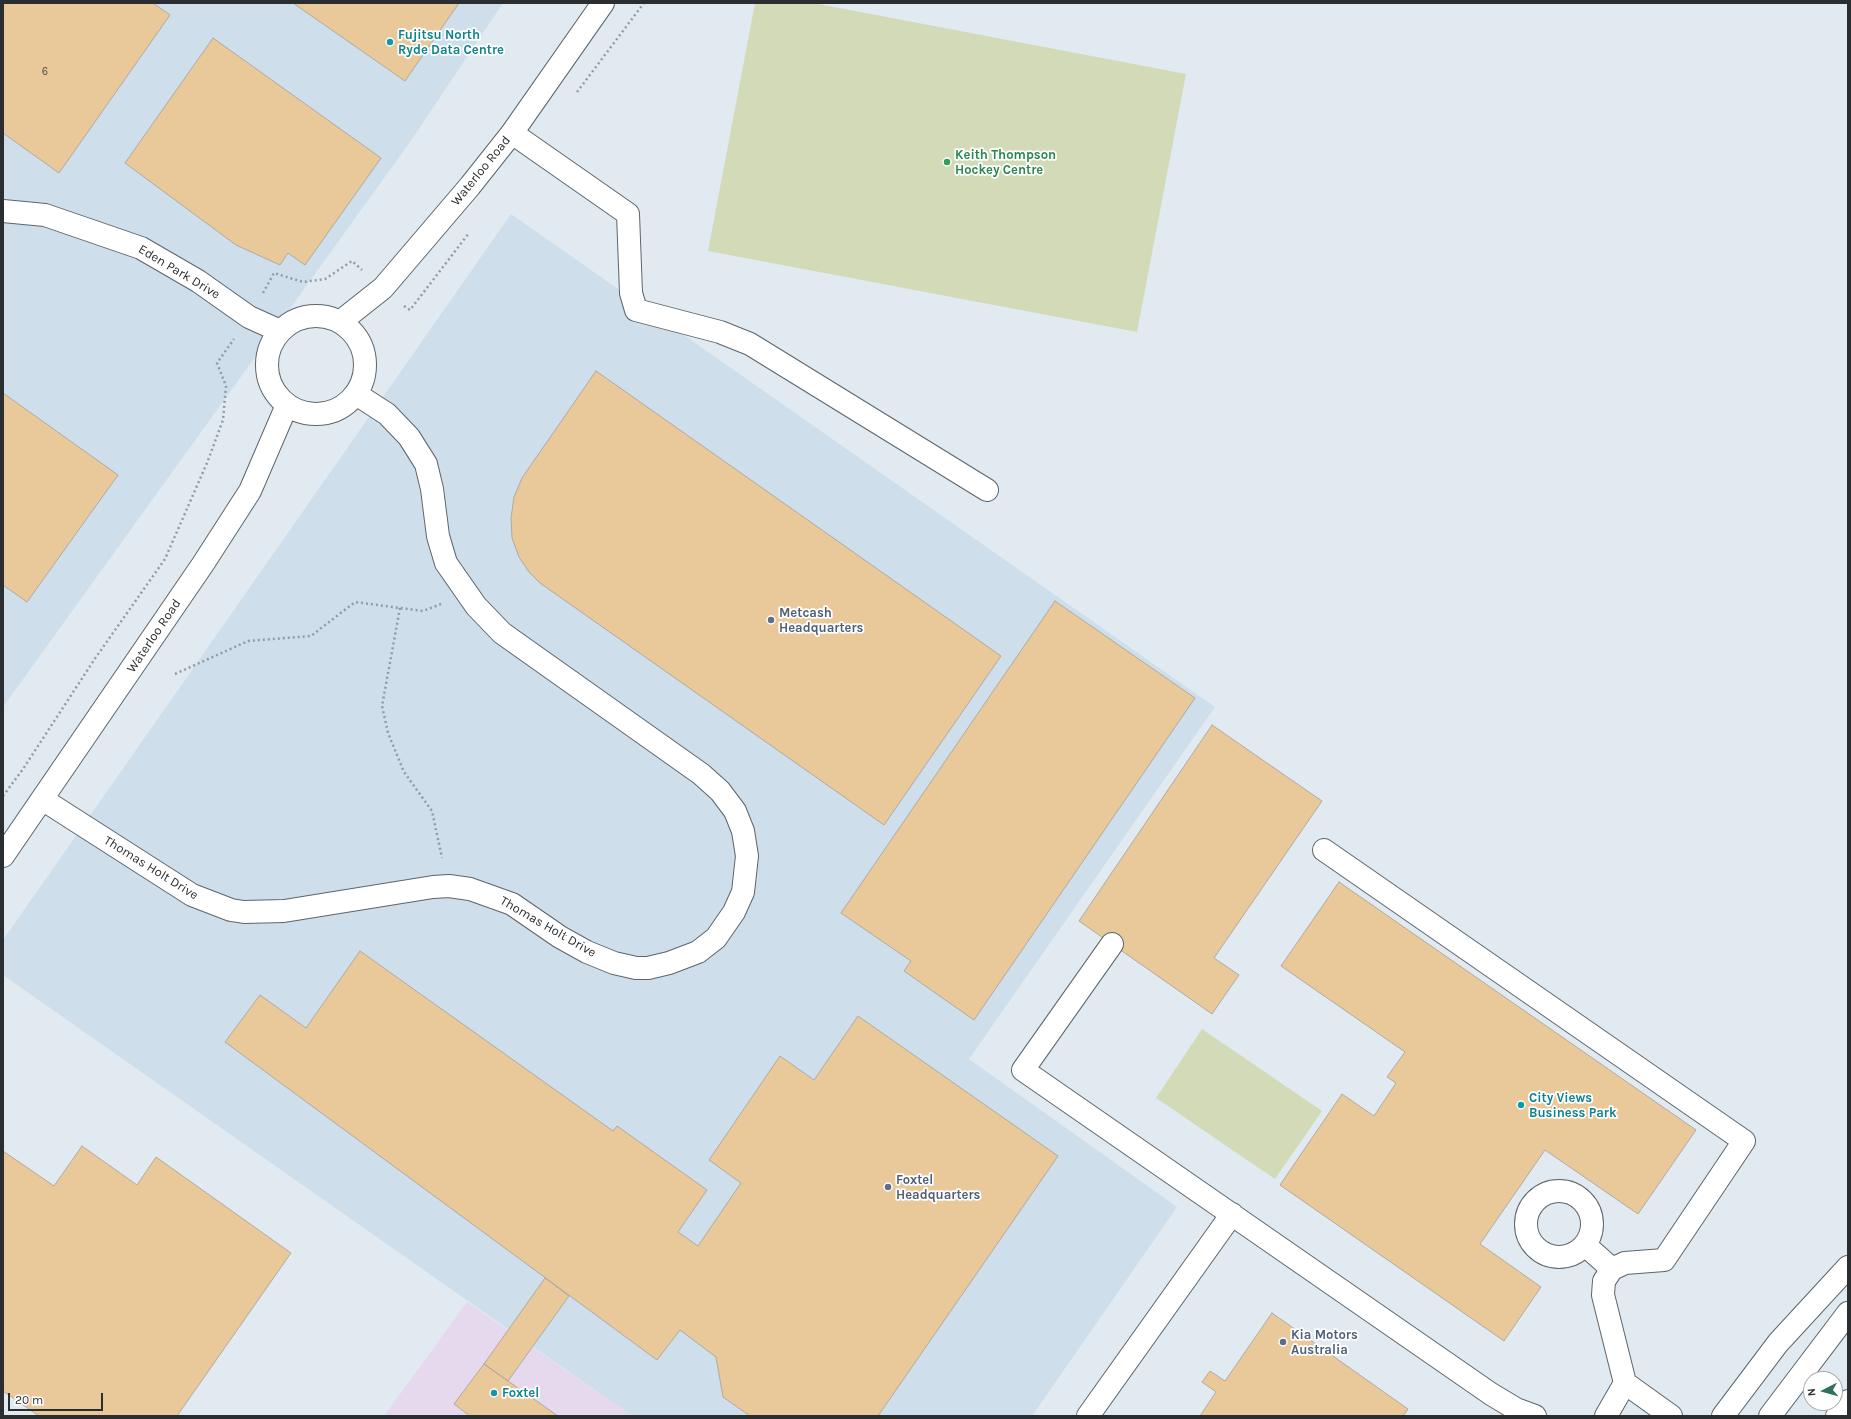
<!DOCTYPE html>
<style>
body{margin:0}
#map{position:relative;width:1851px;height:1419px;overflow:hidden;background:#e1eaf1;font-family:Karla,sans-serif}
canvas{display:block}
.frame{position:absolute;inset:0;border:4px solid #2b2e31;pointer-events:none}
.north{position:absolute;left:1803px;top:1371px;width:40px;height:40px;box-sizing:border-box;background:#fff;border:1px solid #aaabad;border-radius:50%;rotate:264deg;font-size:11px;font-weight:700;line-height:16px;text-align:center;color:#2b2e31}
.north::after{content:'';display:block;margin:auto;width:14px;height:18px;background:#30705e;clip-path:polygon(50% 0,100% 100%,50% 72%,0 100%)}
.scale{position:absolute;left:8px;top:1393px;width:95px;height:18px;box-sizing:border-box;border:2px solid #2b2e31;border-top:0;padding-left:5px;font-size:12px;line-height:14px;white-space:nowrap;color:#2b2e31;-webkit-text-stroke:3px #fff;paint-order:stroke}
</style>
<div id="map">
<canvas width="1851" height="1419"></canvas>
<div class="frame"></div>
<div class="north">N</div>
<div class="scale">20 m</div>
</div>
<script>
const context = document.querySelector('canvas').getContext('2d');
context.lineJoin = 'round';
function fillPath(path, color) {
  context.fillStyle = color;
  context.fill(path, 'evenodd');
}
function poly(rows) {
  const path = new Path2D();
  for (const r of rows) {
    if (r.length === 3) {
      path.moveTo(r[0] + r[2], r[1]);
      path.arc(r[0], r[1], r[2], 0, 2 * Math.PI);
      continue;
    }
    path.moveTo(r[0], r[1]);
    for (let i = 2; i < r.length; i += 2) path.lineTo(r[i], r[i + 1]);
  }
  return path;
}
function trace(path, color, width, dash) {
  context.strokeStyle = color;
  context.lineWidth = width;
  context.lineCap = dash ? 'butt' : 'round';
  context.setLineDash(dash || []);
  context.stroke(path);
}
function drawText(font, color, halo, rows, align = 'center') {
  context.font = font + ' Karla,sans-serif';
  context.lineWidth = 3.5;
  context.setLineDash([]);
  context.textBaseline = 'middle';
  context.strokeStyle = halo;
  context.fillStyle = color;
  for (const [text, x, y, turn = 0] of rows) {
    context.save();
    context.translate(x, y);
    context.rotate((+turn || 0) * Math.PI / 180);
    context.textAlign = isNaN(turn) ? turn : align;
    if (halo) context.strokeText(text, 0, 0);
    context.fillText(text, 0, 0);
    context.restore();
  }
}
fillPath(poly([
 [3,3,503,3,410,142,3,707],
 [511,214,1215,707,969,1059,1177,1207,1032,1416,632,1416,3,975,3,940]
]), '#cedeeb');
fillPath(poly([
 [467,1302,632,1416,384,1416]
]), '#e6d9ed');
fillPath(poly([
 [755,3,813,3,1186,74,1137,332,708,251],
 [1202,1029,1322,1111,1275,1179,1156,1098]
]), '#d2dab8');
const building = poly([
 [3,3,153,3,170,15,59,173,3,133,3,3],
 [293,3,459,3,405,81,293,3],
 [213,38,381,158,305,265,288,253,280,265,236,245,125,163,213,38],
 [596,371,1001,656,884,825,540,583,529,572,519,557,512,538,511,518,514,497,522,478,596,371],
 [3,393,118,475,27,602,3,585,3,393],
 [1055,601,1195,698,974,1020,904,971,911,961,841,913,1055,601],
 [1212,725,1322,801,1214,958,1239,975,1212,1014,1079,921,1212,725],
 [1339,882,1696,1130,1638,1214,1545,1150,1480,1244,1541,1287,1504,1341,1280,1185,1342,1094,1374,1116,1396,1083,1387,1077,1405,1052,1281,966,1339,882],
 [360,951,613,1131,617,1126,707,1190,678,1232,698,1246,741,1183,709,1160,780,1056,814,1080,858,1016,1058,1156,878,1416,750,1416,723,1397,716,1357,680,1330,657,1360,225,1042,260,995,306,1028,360,951],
 [82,1146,137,1185,156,1157,291,1253,177,1416,39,1416,3,1391,3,1151,54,1186,82,1146],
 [545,1278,569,1296,508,1381,484,1364,545,1278],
 [1272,1313,1408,1409,1403,1416,1200,1416,1216,1392,1202,1382,1210,1371,1225,1381,1272,1313],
 [484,1364,508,1381,558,1416,470,1416,454,1404,484,1364]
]);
fillPath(building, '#e9c89a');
trace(building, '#b0aaa1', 1);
const minor = poly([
 [512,133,628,214,631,293,636,310,720,332,750,344,987,490],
 [3,211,45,215,141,248,198,281,249,317,280,331],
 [316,365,49],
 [340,322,383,288,470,186,512,133,603,3],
 [42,799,192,895,231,910,244,912,284,911,433,887,449,886,470,889,512,904,560,937,587,952,614,963,636,968,648,968,669,963,698,952,716,938,734,912,743,892,747,856,743,831,735,811,720,791,701,774,502,633,476,606,446,563,438,536,432,489,426,464,409,437,387,414,356,394],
 [1324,850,1744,1141,1664,1260,1625,1263,1612,1269,1604,1281,1603,1295,1625,1383,1606,1416],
 [3,856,203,564,250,491,287,405],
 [1112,944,1023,1070,1491,1394,1516,1409,1535,1416],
 [1559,1224,33],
 [1585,1245,1612,1269],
 [1625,1383,1671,1416],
 [1088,1416,1232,1214]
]);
const major = poly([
 [1723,1416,1778,1343,1848,1267],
 [1770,1416,1848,1313],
 [1837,1416,1848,1401]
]);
trace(minor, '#5d656b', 24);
trace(major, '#5d656b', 24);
trace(poly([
 [577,92,644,3],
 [263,293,274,273,303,282,325,279,352,261,362,270],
 [404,306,410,310,469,233],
 [400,608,382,706,388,733,404,772,432,811,442,858],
 [175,674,248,641,311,636,355,602,423,611,441,604],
 [3,796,23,769,94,660,165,559,207,463,223,420,226,386,217,363,234,339]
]), '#949aa0', 2.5, [2, 3]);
trace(minor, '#fff', 22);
trace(major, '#fff', 22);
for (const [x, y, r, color] of [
 [390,42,4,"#0f9aa8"],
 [947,162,4,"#2e9e5b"],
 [771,620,4,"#5c6f8a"],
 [1521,1105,4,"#0f9aa8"],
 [888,1187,4,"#5c6f8a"],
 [1283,1342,4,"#5c6f8a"],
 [494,1393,4,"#0f9aa8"]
]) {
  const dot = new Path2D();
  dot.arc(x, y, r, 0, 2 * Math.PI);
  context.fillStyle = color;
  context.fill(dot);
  trace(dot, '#fff', 1.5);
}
drawText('11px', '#5a544b', null, [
 ["6",45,72]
]);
drawText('bold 13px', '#0d838f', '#fff', [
 ["Fujitsu North",398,35],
 ["Ryde Data Centre",398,50],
 ["City Views",1529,1098],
 ["Business Park",1529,1113],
 ["Foxtel",502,1393]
], 'left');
drawText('bold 13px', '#27864d', '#fff', [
 ["Keith Thompson",955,155],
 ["Hockey Centre",955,170]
], 'left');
drawText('13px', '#2b2e31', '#fff', [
 ["Waterloo Road",481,171,-51],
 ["Eden Park Drive",179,272,31],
 ["Waterloo Road",154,636,-56],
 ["Thomas Holt Drive",151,868,32],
 ["Thomas Holt Drive",548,927,30]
]);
drawText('bold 13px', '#4e5e75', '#fff', [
 ["Metcash",779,613],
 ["Headquarters",779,628],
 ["Foxtel",896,1180],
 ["Headquarters",896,1195],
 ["Kia Motors",1291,1335],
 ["Australia",1291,1350]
], 'left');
</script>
